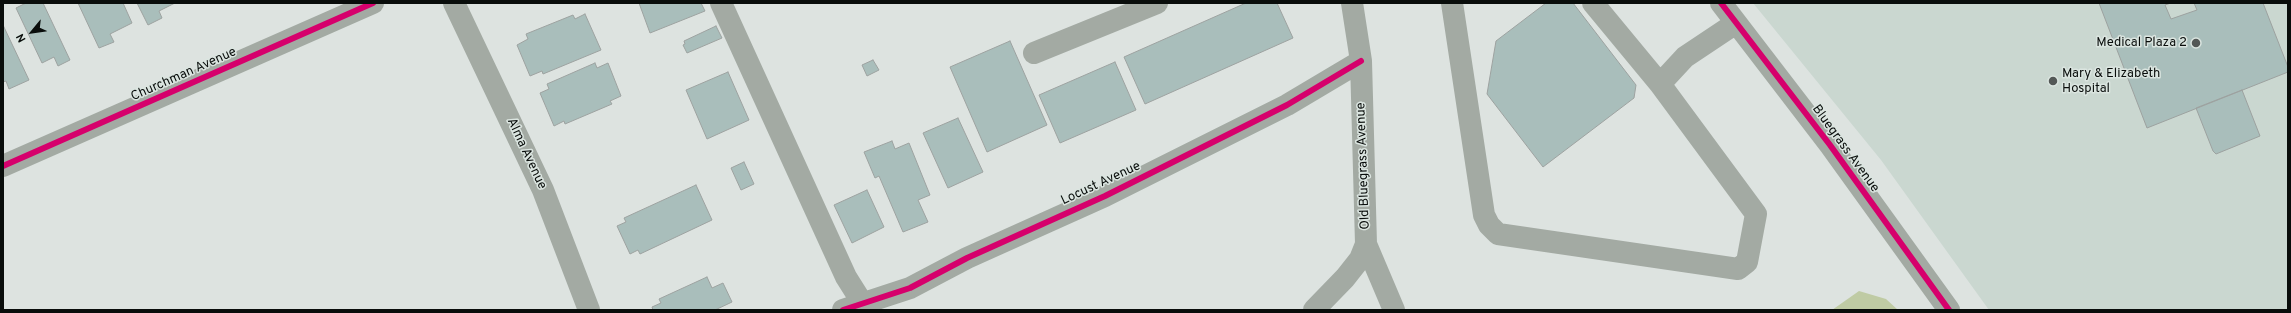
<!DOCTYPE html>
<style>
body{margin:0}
#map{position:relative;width:2291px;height:313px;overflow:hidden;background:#dde3e0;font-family:Overpass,sans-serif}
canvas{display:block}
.frame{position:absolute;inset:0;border:4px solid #090d0b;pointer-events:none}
.north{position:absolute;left:12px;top:12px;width:40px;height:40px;-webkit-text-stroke:3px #dbe5e0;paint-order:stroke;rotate:241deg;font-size:11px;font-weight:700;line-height:16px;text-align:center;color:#090d0b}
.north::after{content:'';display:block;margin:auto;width:14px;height:18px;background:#090d0b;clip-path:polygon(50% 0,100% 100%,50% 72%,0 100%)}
</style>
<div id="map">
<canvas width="2291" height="313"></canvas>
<div class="frame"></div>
<div class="north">N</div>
</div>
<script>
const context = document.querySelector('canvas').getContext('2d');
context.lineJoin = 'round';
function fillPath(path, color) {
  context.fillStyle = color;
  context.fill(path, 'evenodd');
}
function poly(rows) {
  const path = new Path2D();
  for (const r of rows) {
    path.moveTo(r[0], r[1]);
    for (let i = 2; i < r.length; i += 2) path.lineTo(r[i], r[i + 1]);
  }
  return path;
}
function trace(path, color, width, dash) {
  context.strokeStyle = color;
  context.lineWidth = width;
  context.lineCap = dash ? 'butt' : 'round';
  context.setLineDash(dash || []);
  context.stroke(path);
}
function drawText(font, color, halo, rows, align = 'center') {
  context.font = font + ' Overpass,sans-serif';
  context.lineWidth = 3;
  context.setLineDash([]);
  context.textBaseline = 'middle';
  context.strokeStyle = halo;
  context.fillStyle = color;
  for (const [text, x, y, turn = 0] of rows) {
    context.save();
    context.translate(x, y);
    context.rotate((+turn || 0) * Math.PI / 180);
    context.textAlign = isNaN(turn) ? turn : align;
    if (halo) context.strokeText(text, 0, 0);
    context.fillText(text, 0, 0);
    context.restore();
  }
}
fillPath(poly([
 [1753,3,2288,3,2288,310,1989,310,1881,160]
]), '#cad7d0');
fillPath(poly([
 [1859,291,1886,299,1898,310,1832,310]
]), '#bfcba4');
const building = poly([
 [26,3,43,3,70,60,58,66,54,57,42,63,16,8,26,3],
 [78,3,123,3,132,23,110,34,114,42,99,48,78,3],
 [137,3,175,3,159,11,162,18,148,25,137,3],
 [639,3,701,3,705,11,650,33,639,3],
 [1246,3,1277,3,1293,38,1145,104,1124,57,1246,3],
 [1546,3,1573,3,1636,85,1634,98,1543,167,1487,94,1496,41,1546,3],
 [2099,3,2171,3,2165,5,2171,19,2197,10,2194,3,2263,3,2288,67,2288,72,2147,128,2099,3],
 [585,14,601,50,543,74,542,71,530,76,517,45,528,39,526,34,573,15,575,19,585,14],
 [3,25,29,80,9,89,6,81,3,82,3,25],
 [716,26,722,38,687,53,683,45,685,44,684,41,716,26],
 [1010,41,1047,125,987,152,950,67,1010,41],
 [873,60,879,70,867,76,862,65,873,60],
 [1115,62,1136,110,1060,143,1039,95,1115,62],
 [595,63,597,68,608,63,621,96,610,101,612,104,565,124,564,121,554,126,540,93,549,89,547,84,595,63],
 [728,72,749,120,707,139,686,90,728,72],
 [2242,90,2260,136,2216,154,2213,151,2196,108,2242,90],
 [958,118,983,172,948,188,923,133,958,118],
 [892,141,895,149,909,143,930,195,918,200,928,222,903,232,879,176,875,178,864,152,892,141],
 [744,162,754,184,741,190,731,168,744,162],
 [696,185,712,220,640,254,638,250,630,254,617,226,626,222,624,218,696,185],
 [867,190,884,227,852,243,834,205,867,190],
 [707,277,712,288,723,283,732,302,715,310,653,310,652,307,661,303,659,299,707,277]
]);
fillPath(building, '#a9bebb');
trace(building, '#9da2a0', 1);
trace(poly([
 [454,3,543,190,589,310],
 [721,3,846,277,863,304],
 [1452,3,1484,215,1489,225,1498,234,1738,269,1747,262,1756,214,1660,84,1685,57,1736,23],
 [1593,3,1660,84],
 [1721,3,1830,145,1949,310],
 [1034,53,1157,3],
 [3,166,373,3],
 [1366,244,1394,310],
 [843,310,910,288,967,258,1105,196,1287,105,1361,61],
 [1314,310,1345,278,1360,259,1366,244,1361,61,1352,3]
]), '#a3aaa3', 22);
trace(poly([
 [1721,3,1830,145,1949,310],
 [3,166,373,3],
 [843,310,910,288,967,258,1105,196,1287,105,1361,61]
]), '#d6006c', 6);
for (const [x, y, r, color] of [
 [2196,43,5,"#535856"],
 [2053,81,5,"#535856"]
]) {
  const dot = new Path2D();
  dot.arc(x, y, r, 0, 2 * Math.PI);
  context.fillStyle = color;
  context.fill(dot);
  trace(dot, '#dbe5e0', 1.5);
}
drawText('13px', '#090d0b', '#dbe5e0', [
 ["Medical Plaza 2",2187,43],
 ["Mary & Elizabeth",2062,74,"left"],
 ["Hospital",2062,89,"left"]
], 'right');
drawText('13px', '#090d0b', '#dbe5e0', [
 ["Churchman Avenue",184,75,-24],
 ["Bluegrass Avenue",1845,149,54],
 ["Alma Avenue",526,154,65],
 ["Old Bluegrass Avenue",1364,166,-92],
 ["Locust Avenue",1101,184,-25]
]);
</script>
